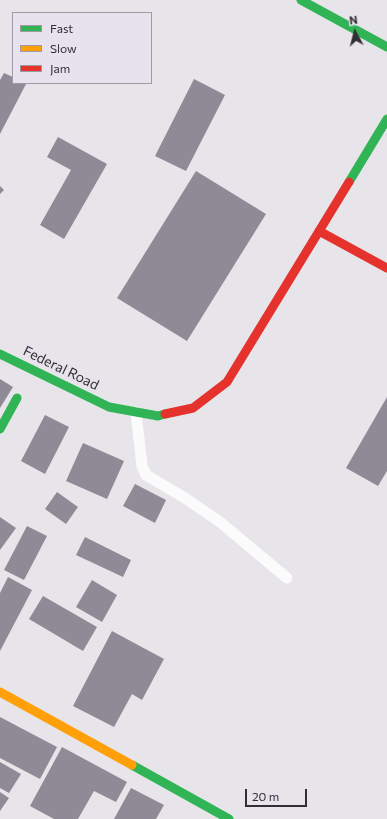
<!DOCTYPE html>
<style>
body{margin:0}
#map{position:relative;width:387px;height:819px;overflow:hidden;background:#e7e5ea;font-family:Commissioner,sans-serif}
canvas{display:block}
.legend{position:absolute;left:12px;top:12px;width:140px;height:72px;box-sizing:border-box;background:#e7e2ed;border:1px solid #9e9aa3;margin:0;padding:5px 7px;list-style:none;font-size:12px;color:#312f33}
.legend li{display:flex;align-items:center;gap:8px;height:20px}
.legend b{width:20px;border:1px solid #9e9aa3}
.north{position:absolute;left:335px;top:12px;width:40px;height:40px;-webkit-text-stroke:3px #e7e2ed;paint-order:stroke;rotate:353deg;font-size:11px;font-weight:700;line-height:16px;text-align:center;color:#312f33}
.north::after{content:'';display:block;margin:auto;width:14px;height:18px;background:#312f33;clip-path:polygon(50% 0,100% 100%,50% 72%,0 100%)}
.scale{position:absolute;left:245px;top:789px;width:62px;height:18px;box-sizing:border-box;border:2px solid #312f33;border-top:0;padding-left:5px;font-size:12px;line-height:14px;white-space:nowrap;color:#312f33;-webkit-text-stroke:3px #e7e2ed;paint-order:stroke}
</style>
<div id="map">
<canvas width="387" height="819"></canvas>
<ul class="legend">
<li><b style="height:5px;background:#30b455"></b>Fast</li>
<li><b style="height:5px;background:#ff9f0a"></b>Slow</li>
<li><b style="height:5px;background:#e5322d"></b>Jam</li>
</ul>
<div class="north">N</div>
<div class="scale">20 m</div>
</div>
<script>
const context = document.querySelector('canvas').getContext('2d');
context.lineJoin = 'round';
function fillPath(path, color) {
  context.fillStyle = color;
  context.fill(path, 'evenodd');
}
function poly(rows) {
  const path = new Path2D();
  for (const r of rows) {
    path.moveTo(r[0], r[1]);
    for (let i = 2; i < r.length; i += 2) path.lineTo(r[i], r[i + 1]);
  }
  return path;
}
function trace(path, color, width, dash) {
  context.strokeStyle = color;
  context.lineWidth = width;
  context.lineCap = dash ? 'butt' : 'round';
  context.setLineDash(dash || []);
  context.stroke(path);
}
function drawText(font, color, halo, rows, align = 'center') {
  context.font = font + ' Commissioner,sans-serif';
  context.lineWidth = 4;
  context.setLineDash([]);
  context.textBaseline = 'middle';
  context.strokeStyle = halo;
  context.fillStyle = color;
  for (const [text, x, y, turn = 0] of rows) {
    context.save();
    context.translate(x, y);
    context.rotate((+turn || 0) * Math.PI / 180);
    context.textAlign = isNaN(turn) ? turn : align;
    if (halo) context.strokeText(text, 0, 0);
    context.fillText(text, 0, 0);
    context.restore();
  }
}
fillPath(poly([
 [4,73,13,77,13,83,26,84,0,134,0,80],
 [194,79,225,95,186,171,155,156],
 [58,137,107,164,64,239,40,225,71,170,47,157],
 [196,171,266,214,187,341,117,298],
 [0,186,4,190,0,194],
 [0,379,13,387,0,408],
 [387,397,387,471,378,486,346,468],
 [45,415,69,427,45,474,21,461],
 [83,443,124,461,107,499,66,481],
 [135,484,166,500,155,523,123,506],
 [57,492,78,507,66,524,45,509],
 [0,517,16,528,0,550],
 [27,526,47,536,24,580,4,570],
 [85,537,131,560,123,577,76,555],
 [8,577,32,590,0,651,0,593],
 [92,580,117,595,102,622,76,607],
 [43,596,97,627,83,651,29,619],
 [112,631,164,659,142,700,132,694,114,727,73,706],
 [0,717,57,747,40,779,0,758],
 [62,747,127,782,116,802,94,791,78,819,54,819,30,806],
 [0,762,21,774,9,793,0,788],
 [131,788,164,805,156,819,114,819],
 [0,792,9,798,0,811]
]), '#908996');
trace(poly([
 [136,412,142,466,146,475,185,498,220,522,287,578]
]), '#fbfbfc', 11);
trace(poly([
 [301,0,387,47],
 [349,182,387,119],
 [0,354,109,407,158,416,165,414],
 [0,429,17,398],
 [132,765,229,819]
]), '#30b455', 9);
trace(poly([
 [0,692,132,765]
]), '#ff9f0a', 9);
trace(poly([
 [319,231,387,268],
 [165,414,193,408,227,382,349,182]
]), '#e5322d', 9);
drawText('14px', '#312f33', '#e7e2ed', [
 ["Federal Road",61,368,26]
]);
</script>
